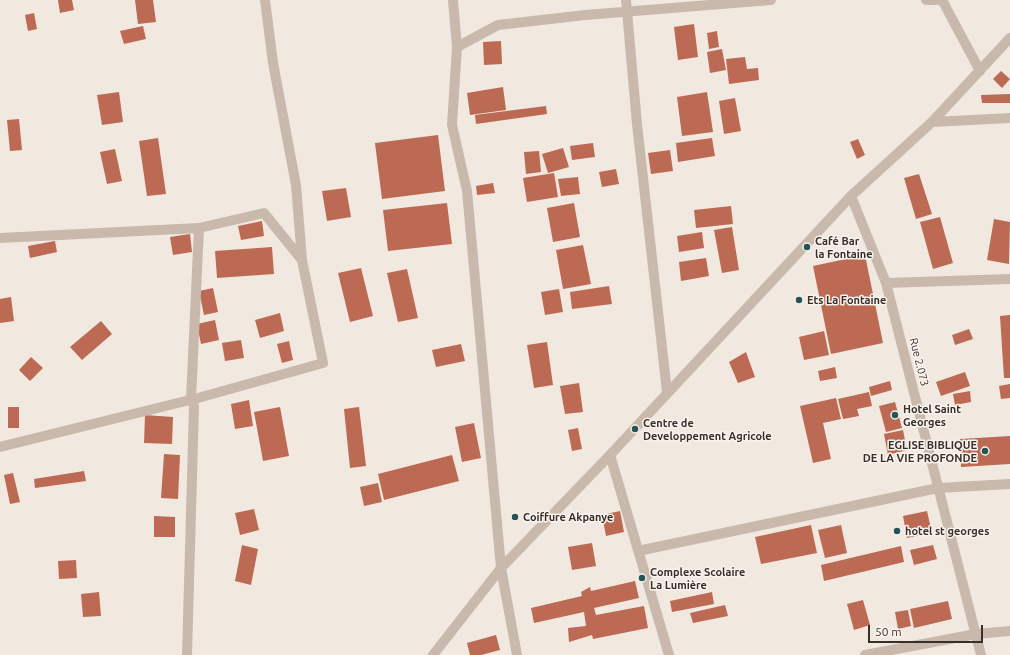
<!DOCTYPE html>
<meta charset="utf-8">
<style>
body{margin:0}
#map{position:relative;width:1010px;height:655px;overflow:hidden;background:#f1e9e0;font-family:Ubuntu,sans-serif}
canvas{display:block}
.scale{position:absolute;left:868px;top:625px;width:115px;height:18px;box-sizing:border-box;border:2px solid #382f2b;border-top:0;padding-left:5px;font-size:12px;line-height:14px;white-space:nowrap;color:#382f2b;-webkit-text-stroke:3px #f9f3ed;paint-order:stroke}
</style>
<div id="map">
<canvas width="1010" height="655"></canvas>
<div class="scale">50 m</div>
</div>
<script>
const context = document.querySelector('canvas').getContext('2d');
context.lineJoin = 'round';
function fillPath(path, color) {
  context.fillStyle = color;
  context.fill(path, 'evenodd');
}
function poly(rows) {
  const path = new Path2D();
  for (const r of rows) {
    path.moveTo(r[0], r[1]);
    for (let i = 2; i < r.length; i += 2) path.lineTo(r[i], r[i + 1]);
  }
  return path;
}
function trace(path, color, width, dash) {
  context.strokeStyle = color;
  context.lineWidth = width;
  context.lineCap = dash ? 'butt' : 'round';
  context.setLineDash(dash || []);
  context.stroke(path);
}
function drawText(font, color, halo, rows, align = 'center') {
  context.font = font + ' Ubuntu,sans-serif';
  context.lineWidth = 3;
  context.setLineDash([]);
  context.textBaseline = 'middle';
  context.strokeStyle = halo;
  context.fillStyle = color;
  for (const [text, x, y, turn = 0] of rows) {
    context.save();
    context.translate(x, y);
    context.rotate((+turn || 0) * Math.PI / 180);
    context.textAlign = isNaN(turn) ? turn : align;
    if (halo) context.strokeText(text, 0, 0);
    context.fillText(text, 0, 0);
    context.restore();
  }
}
fillPath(poly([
 [58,0,72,0,74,10,60,13],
 [135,0,153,0,156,22,138,24],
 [34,13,37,29,28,31,25,15],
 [694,24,698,57,678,60,674,27],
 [143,26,146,39,124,44,120,31],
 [717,31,719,47,709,49,707,33],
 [501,41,502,64,484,65,483,42],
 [722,49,726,70,710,73,707,52],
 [745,57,747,69,758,68,759,80,729,84,726,59],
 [1001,71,1010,79,1002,88,993,79],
 [503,87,506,110,470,115,467,93],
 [119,92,123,122,102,125,97,95],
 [707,92,713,132,682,136,677,97],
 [1010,94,1010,103,982,103,981,95],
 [735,98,741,131,724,134,719,101],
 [546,106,547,114,476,124,475,115],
 [19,119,22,150,10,151,7,120],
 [438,135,445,191,382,199,375,143],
 [158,138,166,194,147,196,139,141],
 [712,138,715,156,678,162,676,143],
 [858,139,865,155,857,159,850,142],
 [593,143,595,157,572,160,570,146],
 [563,148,569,167,548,173,542,154],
 [115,149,122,181,107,184,100,152],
 [670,150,673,171,651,174,648,153],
 [539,151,541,172,526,174,524,152],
 [616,169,619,184,602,187,599,172],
 [554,173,558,197,527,202,523,178],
 [919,174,932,214,916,219,904,178],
 [578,177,580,194,561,196,558,179],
 [493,183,495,193,477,195,476,186],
 [346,188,351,217,327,221,322,191],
 [447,203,452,244,388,251,383,210],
 [574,203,580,237,553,242,547,208],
 [731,206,733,224,696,228,694,210],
 [940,217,953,263,933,269,920,222],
 [994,219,1010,222,1009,264,987,260],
 [262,221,264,236,241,240,238,226],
 [732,227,739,270,722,273,714,230],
 [702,232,704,248,679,252,677,236],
 [190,234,192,252,173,255,170,237],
 [55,241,57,252,30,258,28,246],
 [583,245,591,284,563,289,556,250],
 [272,247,274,274,217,278,215,251],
 [865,255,883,343,831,354,813,266],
 [706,258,709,276,681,281,679,262],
 [361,268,373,316,350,322,338,273],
 [407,269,418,318,398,322,387,273],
 [609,286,612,304,572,309,570,292],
 [213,288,218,312,204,315,199,291],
 [559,289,563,312,545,315,541,292],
 [11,297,14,321,0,323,0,299],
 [280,313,284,331,260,338,255,320],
 [1010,315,1010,378,1004,378,1000,316],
 [215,320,219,340,201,344,197,324],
 [101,321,112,334,82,360,70,347],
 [969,329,973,339,955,345,952,335],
 [824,331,829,355,804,360,799,337],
 [241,340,244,358,225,361,222,343],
 [289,341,293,360,282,363,277,344],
 [547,342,553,385,534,388,527,345],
 [461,344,465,361,436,367,432,350],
 [746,352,755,377,738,383,729,362],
 [31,357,43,368,30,381,19,370],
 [835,367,837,378,820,381,818,371],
 [965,372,970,386,941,396,936,382],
 [890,381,892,390,871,396,869,387],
 [579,383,583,412,565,414,560,386],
 [1010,384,1010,398,1001,399,999,386],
 [970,391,971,402,955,405,953,394],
 [869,392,872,406,857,409,859,416,843,419,838,399],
 [836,398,841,419,823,423,831,459,813,463,800,406],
 [249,400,253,426,235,429,231,404],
 [895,402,902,428,886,432,879,406],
 [8,407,19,407,19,428,8,428],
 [280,407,289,456,263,461,254,412],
 [359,407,366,466,350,468,344,409],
 [145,415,173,417,172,444,144,443],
 [474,423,481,458,462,462,455,427],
 [578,428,582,449,572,451,568,430],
 [903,430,907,450,888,455,884,434],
 [1010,436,1010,464,961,467,960,439],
 [164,454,180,455,178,499,161,498],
 [452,455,459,481,384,500,378,474],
 [84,471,86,481,35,488,34,479],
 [13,473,20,502,10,504,4,475],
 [378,483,382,502,364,506,360,487],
 [254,509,259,530,240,535,235,513],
 [620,511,624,532,606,536,602,515],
 [927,511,932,533,907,538,903,516],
 [154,516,175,517,175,537,154,537],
 [811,525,817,553,761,564,755,537],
 [841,525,847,553,825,558,818,530],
 [592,543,596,566,572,570,568,547],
 [242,545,258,549,251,585,235,581],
 [933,545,937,559,914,565,910,550],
 [901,546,904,562,824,581,821,565],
 [76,560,77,578,59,579,58,561],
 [635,581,639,598,594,608,596,615,644,606,648,628,593,639,592,635,569,642,568,628,586,626,584,612,534,623,531,608,582,596,581,592,590,587,591,591],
 [99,592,101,616,83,617,81,594],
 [712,592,714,604,672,612,670,601],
 [863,600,870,625,854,630,847,604],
 [948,601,952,619,914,628,910,609],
 [725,605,728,616,693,623,690,613],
 [908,610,911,626,898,629,895,612],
 [496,635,500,650,481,655,470,655,467,643]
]), '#bc6a53');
trace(poly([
 [453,0,457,47,452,125,467,191,501,568,517,655],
 [626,0,637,124,667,392],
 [926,0,942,0],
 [942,0,980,71],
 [457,47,498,25,585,15,771,0],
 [932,122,1010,118],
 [851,196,886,283,981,655],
 [0,238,199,228,264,213,302,260],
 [886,283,1010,279],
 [0,447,198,398,323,363,302,260,296,185,273,63,265,0],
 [610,455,669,655],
 [638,551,938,488,1010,484],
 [187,655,194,406,191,399,199,228],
 [433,655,501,568,610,455,851,196,932,122,1010,38],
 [865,655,976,634,1010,631]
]), '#c9b9ad', 10);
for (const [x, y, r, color] of [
 [807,247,4,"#245456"],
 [799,300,4,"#245456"],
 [895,415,4,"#245456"],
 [635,429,4,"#245456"],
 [985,451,4,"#245456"],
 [515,517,4,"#245456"],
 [897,531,4,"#245456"],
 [642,578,4,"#245456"]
]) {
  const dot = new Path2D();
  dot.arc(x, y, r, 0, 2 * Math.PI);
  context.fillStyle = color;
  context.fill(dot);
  trace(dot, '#f9f3ed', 1.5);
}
drawText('bold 11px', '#382f2b', '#f9f3ed', [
 ["Café Bar",815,241],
 ["la Fontaine",815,254],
 ["Ets La Fontaine",807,300],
 ["Hotel Saint",903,409],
 ["Georges",903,422],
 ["Centre de",643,423],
 ["Developpement Agricole",643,436],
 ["EGLISE BIBLIQUE",977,445,"right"],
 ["DE LA VIE PROFONDE",977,458,"right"],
 ["Coiffure Akpanye",523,517],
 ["hotel st georges",905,531],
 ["Complexe Scolaire",650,572],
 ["La Lumière",650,585]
], 'left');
drawText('11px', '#382f2b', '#f9f3ed', [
 ["Rue 2.073",919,362,76]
]);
</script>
